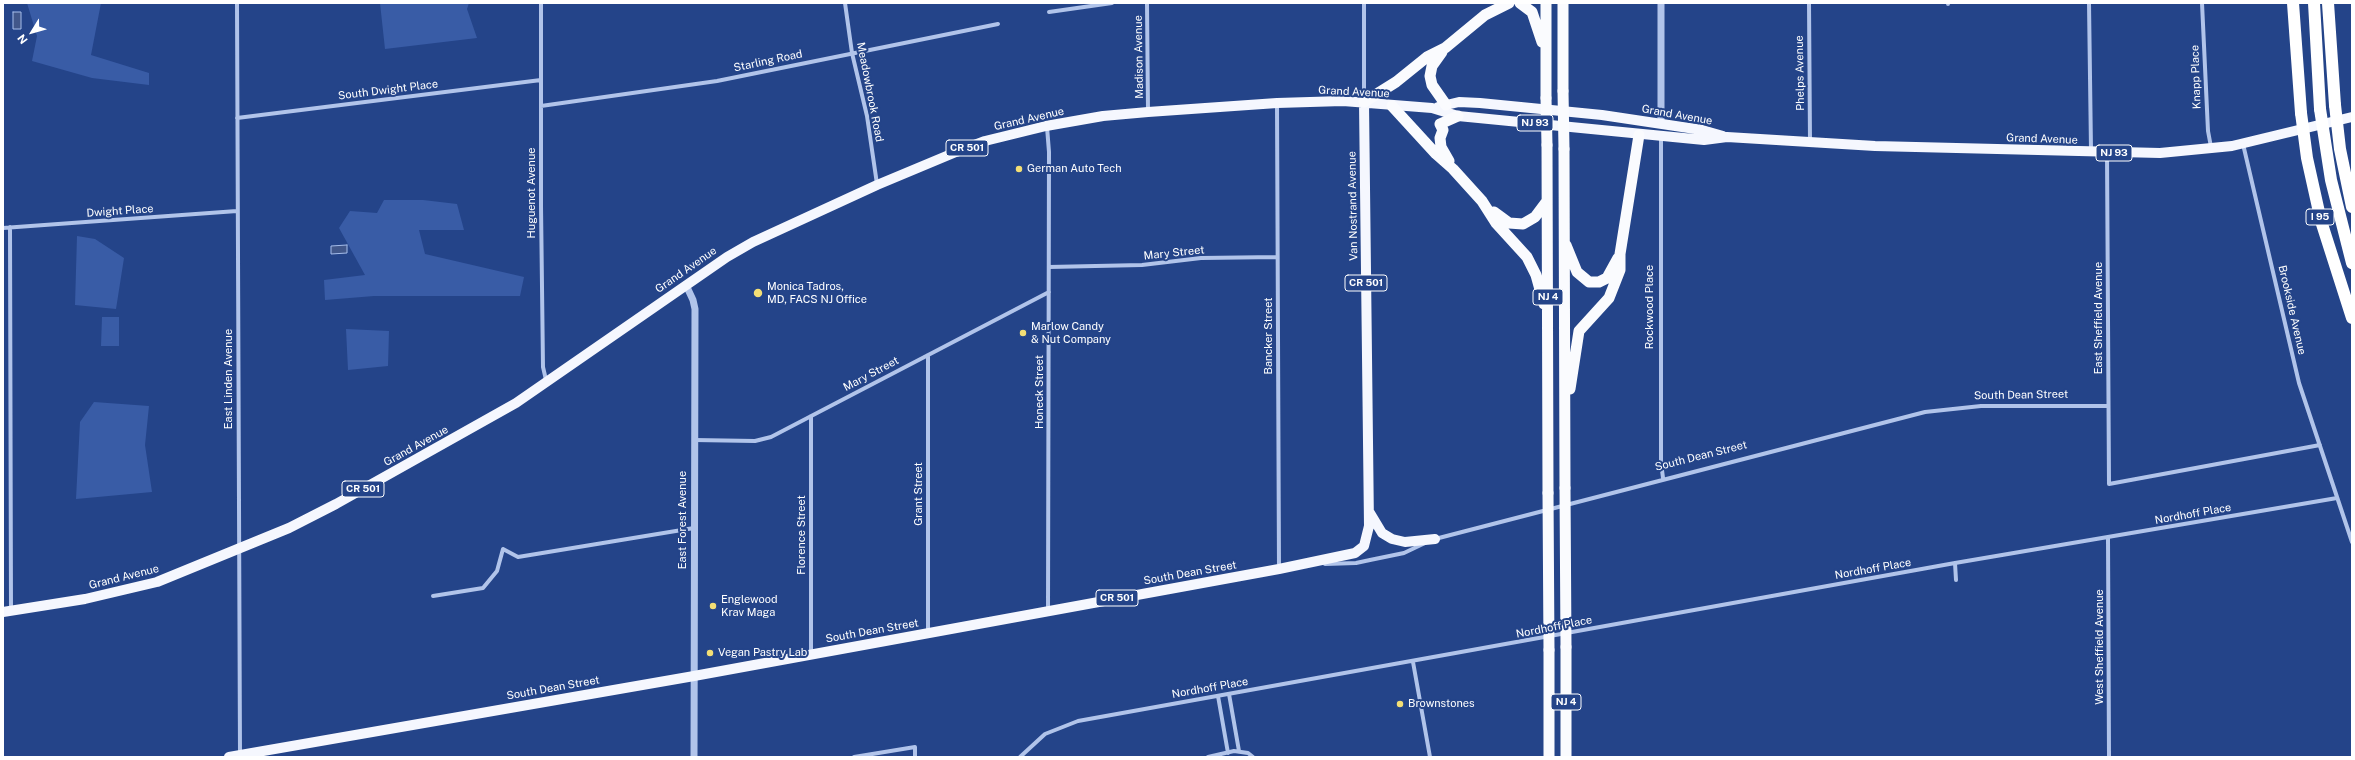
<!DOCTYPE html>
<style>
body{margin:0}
#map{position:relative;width:2355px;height:760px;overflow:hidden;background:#244489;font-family:"Public Sans",sans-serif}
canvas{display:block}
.frame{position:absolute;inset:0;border:4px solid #fff;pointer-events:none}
.north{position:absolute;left:12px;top:12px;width:40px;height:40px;-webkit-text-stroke:3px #244489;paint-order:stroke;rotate:233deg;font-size:11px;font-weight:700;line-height:16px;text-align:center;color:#fff}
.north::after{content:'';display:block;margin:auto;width:14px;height:18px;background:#fff;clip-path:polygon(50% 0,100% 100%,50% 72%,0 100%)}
</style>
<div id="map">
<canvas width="2355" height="760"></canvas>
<div class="frame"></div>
<div class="north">N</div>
</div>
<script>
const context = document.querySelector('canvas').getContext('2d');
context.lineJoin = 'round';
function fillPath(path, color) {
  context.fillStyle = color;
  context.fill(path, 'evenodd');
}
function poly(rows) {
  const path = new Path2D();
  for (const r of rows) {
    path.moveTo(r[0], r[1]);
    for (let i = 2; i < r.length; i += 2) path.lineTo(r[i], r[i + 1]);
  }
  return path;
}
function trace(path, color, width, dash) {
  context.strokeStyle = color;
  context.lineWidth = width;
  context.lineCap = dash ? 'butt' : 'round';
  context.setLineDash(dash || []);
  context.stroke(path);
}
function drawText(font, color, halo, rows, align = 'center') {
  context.font = font + ' "Public Sans",sans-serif';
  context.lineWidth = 4;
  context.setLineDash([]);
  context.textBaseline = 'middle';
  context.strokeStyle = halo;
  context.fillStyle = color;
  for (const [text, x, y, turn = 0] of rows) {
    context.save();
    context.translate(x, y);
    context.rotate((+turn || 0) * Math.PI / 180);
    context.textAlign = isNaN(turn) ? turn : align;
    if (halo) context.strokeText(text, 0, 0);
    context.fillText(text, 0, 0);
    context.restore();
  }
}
fillPath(poly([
 [27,3,101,3,91,55,149,73,149,85,92,78,32,61,37,36],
 [380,3,469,3,467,9,477,38,385,49],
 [384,200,423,200,457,204,464,230,419,230,425,254,524,277,520,296,374,296,325,300,324,280,365,275,339,228,350,211,377,213],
 [77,236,95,239,124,258,116,309,75,305],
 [102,317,119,317,119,346,101,346],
 [346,329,389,331,388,366,348,370],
 [94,402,149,406,145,445,152,492,76,499,80,422]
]), '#395ca6');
const water = poly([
 [13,12,21,12,21,29,13,29,13,12],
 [347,245,347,253,331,254,331,246,347,245]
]);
fillPath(water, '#41578a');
trace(water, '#a5bdea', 1);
trace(poly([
 [237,3,240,755],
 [541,3,541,206,543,367,546,380],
 [845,3,852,53,867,116,877,184],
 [1147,3,1148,111],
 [1364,3,1364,101],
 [1809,3,1810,142],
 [2089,3,2091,150],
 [2202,3,2208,131,2211,147],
 [1948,4,1948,3],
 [1049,12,1112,3],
 [1277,104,1279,569],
 [541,106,717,81,998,24],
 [237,118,541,80],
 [1047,127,1049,152,1048,610],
 [1661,137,1661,462,1663,478],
 [2243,144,2299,383,2352,542],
 [2107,153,2109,484,2320,445],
 [10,227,11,611],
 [3,228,237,211],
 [1049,267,1142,265,1201,258,1277,257],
 [928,355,928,632],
 [694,440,755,441,771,437,1049,292],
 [2108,537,2109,757],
 [1435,539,1925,412,1981,406,2108,406],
 [1955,563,1956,580],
 [1325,564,1356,563,1370,560,1404,553,1425,543],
 [433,596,483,588,497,571,503,549,518,557,694,528],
 [811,654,811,416],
 [1413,662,1430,757],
 [1229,694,1239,751],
 [1218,696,1228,753],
 [854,757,915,747,915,757],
 [1020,757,1045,734,1078,721,1955,563,2337,498],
 [1208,757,1234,751,1248,753,1253,757]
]), '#b1c4ea', 4);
trace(poly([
 [1661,3,1661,123],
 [686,285,693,300,695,309,694,757]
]), '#b1c4ea', 7);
trace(poly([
 [1438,107,1459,102,1480,103,1602,115,1702,130,1723,136],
 [1370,513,1382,533,1392,539,1405,542,1435,539],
 [3,612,85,599,157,582,289,528,336,504,516,403,727,257,753,242,877,185,956,152,985,141,1046,126,1103,116,1148,112,1277,103,1343,101,1432,108,1458,116,1704,140,1727,137,1875,146,2160,153,2232,146,2352,117],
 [229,757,694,676,1279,569,1355,553,1364,546,1369,526,1364,102]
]), '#f5f7fe', 10);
trace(poly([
 [1520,3,1532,12,1542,42],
 [1546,3,1546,98],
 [1563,3,1563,91],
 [1442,52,1432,66,1430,76,1432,85,1446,105],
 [1364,102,1396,82,1427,57,1445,48,1485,15,1509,3],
 [1392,106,1436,154,1453,169,1482,201,1496,223,1527,257,1536,275,1544,304],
 [1547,145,1548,493],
 [1564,149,1565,488],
 [1449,161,1441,147,1440,138,1443,130,1440,124,1458,116],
 [1494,212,1509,223,1523,224,1535,217,1547,201],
 [1566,245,1577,272,1589,282,1599,282,1607,278,1618,258],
 [1570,389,1579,331,1609,298,1620,270,1620,254,1639,135],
 [1549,757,1549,650],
 [1566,757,1566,647]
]), '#fafbfe', 11);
trace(poly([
 [2293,3,2301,113],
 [2314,3,2320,109],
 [2328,3,2335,105]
]), '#fff', 12);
trace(poly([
 [1563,91,1564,149],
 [1546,98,1547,145],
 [1565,488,1566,647],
 [1548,493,1549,650]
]), '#fafbfe', 11);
trace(poly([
 [2335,105,2340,149,2352,207],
 [2320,109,2331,180,2352,263],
 [2301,113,2307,158,2321,221,2352,318]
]), '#fff', 12);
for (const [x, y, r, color] of [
 [1019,169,4,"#f4df75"],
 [758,293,5,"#f4df75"],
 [1023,333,4,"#f4df75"],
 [713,606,4,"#f4df75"],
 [710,653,4,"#f4df75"],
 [1400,704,4,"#f4df75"]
]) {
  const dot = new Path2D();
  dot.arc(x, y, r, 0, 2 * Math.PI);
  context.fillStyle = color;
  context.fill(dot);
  trace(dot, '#244489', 1.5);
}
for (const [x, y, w] of [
 [1535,123,36],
 [967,148,42],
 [2114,153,36],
 [2320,217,28],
 [1366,283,42],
 [1548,297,30],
 [363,489,42],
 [1117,598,42],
 [1566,702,30]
]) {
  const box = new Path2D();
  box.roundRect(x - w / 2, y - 8, w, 16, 3);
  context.fillStyle = '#244489';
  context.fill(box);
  trace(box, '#fff', 1);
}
drawText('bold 10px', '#fff', null, [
 ["NJ 93",1535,123],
 ["CR 501",967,148],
 ["NJ 93",2114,153],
 ["I 95",2320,217],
 ["CR 501",1366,283],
 ["NJ 4",1548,297],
 ["CR 501",363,489],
 ["CR 501",1117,598],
 ["NJ 4",1566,702]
]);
drawText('11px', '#fff', '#244489', [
 ["Madison Avenue",1139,57,-91],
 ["Starling Road",768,61,-12],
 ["Phelps Avenue",1800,73,-91],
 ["Knapp Place",2196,77,-92],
 ["South Dwight Place",388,90,-7],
 ["Meadowbrook Road",870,92,79],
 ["Grand Avenue",1354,92,3],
 ["Grand Avenue",1677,115,10],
 ["Grand Avenue",1029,119,-13],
 ["Grand Avenue",2042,139,2],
 ["Huguenot Avenue",532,193,-90],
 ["Van Nostrand Avenue",1353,206,-91],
 ["Dwight Place",120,211,-4],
 ["Mary Street",1174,253,-6],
 ["Grand Avenue",686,270,-35],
 ["Rockwood Place",1650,307,-90],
 ["Brookside Avenue",2292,310,77],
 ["East Sheffield Avenue",2099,318,-90],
 ["Bancker Street",1269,336,-90],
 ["Mary Street",871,374,-28],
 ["East Linden Avenue",229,379,-90],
 ["Honeck Street",1040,392,-90],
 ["South Dean Street",2021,395,-1],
 ["Grand Avenue",416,446,-29],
 ["South Dean Street",1701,456,-14],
 ["Grant Street",919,494,-90],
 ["Nordhoff Place",2193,514,-10],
 ["East Forest Avenue",683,520,-90],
 ["Florence Street",802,535,-90],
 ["Nordhoff Place",1873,569,-10],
 ["South Dean Street",1190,573,-10],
 ["Grand Avenue",124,577,-14],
 ["Nordhoff Place",1554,627,-11],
 ["South Dean Street",872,631,-10],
 ["West Sheffield Avenue",2100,647,-90],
 ["South Dean Street",553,688,-10],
 ["Nordhoff Place",1210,688,-10]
]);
drawText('11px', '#fff', '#244489', [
 ["German Auto Tech",1027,169],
 ["Monica Tadros,",767,287],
 ["MD, FACS NJ Office",767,300],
 ["Marlow Candy",1031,327],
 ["& Nut Company",1031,340],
 ["Englewood",721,600],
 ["Krav Maga",721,613],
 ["Vegan Pastry Lab",718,653],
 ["Brownstones",1408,704]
], 'left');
</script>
